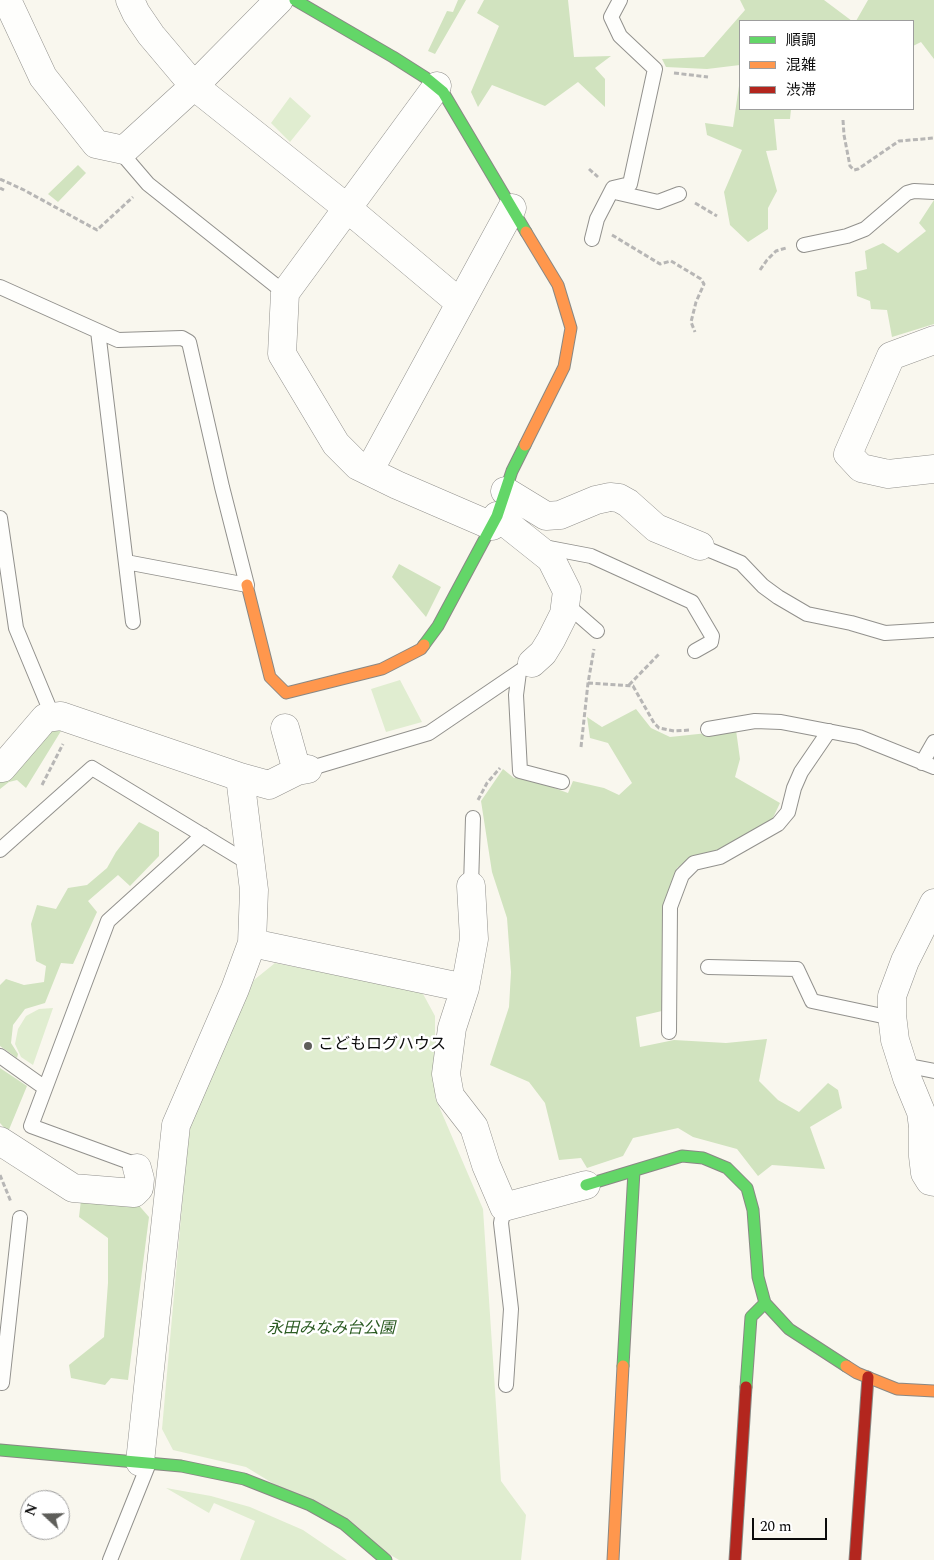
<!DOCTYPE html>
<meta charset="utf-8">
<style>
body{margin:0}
#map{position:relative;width:934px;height:1560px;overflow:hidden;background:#f9f7ee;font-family:Spectral,"Noto Sans JP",serif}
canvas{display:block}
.legend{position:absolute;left:739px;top:20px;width:175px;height:90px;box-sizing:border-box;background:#fff;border:1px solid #9d9d9d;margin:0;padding:6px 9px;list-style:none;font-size:15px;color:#0b0b0b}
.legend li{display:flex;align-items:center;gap:10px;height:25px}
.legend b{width:25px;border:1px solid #9d9d9d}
.north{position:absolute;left:20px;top:1490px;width:50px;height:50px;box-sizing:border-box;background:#fff;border:1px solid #9d9d9d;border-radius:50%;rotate:291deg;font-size:14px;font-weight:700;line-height:20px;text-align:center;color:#0b0b0b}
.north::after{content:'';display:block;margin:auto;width:18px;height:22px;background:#5e5e5a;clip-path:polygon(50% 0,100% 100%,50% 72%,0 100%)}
.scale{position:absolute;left:752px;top:1518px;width:75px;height:22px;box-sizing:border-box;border:2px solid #0b0b0b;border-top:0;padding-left:6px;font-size:15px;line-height:18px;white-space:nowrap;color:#0b0b0b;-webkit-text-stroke:4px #fff;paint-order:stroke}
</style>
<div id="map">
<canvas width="934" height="1560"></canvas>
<ul class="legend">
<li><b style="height:6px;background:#63d668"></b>順調</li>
<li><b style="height:6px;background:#ff974d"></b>混雑</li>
<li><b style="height:6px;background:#b3261e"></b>渋滞</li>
</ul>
<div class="north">N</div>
<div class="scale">20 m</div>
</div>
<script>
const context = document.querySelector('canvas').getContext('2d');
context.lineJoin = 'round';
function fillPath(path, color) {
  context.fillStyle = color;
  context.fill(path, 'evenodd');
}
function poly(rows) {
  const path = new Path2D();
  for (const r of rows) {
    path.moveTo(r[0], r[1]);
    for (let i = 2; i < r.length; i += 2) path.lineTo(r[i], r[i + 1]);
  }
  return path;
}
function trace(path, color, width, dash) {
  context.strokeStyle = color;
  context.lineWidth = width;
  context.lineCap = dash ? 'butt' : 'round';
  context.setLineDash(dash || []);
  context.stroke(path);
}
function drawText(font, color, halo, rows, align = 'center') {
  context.font = font + ' Spectral,"Noto Sans JP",serif';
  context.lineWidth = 5;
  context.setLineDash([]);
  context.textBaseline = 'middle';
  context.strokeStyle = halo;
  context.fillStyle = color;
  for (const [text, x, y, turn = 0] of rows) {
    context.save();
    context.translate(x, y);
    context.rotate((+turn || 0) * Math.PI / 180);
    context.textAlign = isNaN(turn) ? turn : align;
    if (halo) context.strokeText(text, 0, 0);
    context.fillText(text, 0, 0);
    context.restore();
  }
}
fillPath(poly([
 [290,97,311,116,290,142,271,123],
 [400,680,422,722,386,732,371,689],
 [275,963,422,992,435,1016,435,1097,483,1209,501,1481,526,1515,521,1560,399,1560,246,1467,173,1450,162,1429,189,1128,254,980],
 [53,1008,33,1065,21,1057,15,1044,18,1029,26,1016,39,1009],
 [166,1488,211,1496,250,1507,303,1530,347,1560,240,1560,255,1521,214,1503,209,1513]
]), '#e0edd0');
fillPath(poly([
 [458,0,466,0,435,54,428,51,447,11,453,12],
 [484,0,568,0,574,57,611,56,595,68,605,79,605,107,578,82,545,106,492,85,478,107,471,92,499,26,477,13],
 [740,0,824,0,852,21,740,21,740,65,707,69,666,67,662,59,704,57,745,10],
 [868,0,934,0,934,59,921,42,913,46,913,21,856,21],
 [740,79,740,109,791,109,790,119,774,119,777,150,766,151,777,191,768,208,768,229,748,242,730,225,724,192,742,150,707,135,705,123,733,127],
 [78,165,86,173,58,202,48,194],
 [934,200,934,324,892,337,887,310,871,309,870,301,857,296,855,272,867,269,865,251,883,243,898,253,926,231,919,223],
 [399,564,441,587,426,617,392,577],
 [636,709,651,728,670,737,736,730,740,759,735,777,780,803,771,822,718,852,693,857,677,868,664,904,662,1011,636,1017,640,1047,674,1040,726,1043,767,1039,759,1081,778,1100,799,1112,828,1083,838,1090,842,1108,810,1127,825,1169,772,1165,758,1176,737,1149,693,1137,678,1128,633,1138,623,1156,587,1168,581,1158,559,1160,545,1103,529,1082,490,1065,509,1007,511,972,507,918,492,872,481,801,503,769,514,778,521,776,568,793,573,781,604,788,619,795,632,783,608,743,590,738,587,717,602,727],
 [47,725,61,731,26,788,17,780,9,782,0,789,0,773],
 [139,822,159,832,159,856,130,886,118,875,88,901,97,912,73,964,61,963,45,1003,25,1009,13,1025,11,1043,18,1054,17,1058,0,1046,0,985,6,979,24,985,44,982,46,966,36,961,31,924,37,905,56,909,68,888,87,885,107,868,116,852],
 [0,1068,27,1086,8,1132,0,1123],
 [81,1200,135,1201,149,1217,128,1380,111,1378,105,1385,71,1378,69,1365,104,1337,108,1283,108,1238,79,1217]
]), '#d1e3bf');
const lane = poly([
 [118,149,148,184,285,293],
 [613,188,619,193,658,202,679,194],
 [592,239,597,219,613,188,630,184,655,69,620,36,611,17,620,0],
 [804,245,847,236,865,229,907,193,914,191,934,192],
 [0,287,118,340,182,338,189,342,222,487,247,585,126,562],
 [98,331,133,622],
 [0,518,16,628,53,717],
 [700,546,741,563,763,586,778,597,807,614,851,623,885,633,934,630],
 [544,547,591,556,692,602,712,636,711,642,695,651],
 [566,604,597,631],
 [519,672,516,695,520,771,562,782],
 [708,729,755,721,781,722,859,737,934,767],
 [922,763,934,742],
 [308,769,429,733,532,663],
 [0,850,92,768,250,864],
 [471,886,473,818],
 [708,967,797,969,812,1001,892,1018],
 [669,1032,670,907,682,875,694,863,720,857,778,824,788,812,794,788,801,772,829,731],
 [0,1056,45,1088],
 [904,1065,934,1071],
 [132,1163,31,1126,108,921,203,835],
 [504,1207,501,1223,511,1309,506,1385],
 [2,1383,20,1218],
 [110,1560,149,1463]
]);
const street = poly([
 [7,0,43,77,96,144,124,150,194,86,279,0],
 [130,0,136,13,151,35,194,86,347,208,460,303],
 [437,86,285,293,282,354,336,444,358,466,397,485,492,526],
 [934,340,891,356,848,454,861,468,888,474,934,469],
 [369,471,512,208],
 [505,491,546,516,560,515,596,500,610,497,619,498,628,503,656,528,700,546],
 [497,516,551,559,567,591,564,614,551,640,543,653,532,663],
 [285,728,297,771],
 [2,768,45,718,61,716,240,777,269,785,297,771,308,769],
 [471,886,474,939,465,988,452,1028,446,1074,450,1096,474,1127,486,1165,504,1207,586,1185],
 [934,903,905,961,892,996,892,1015,895,1040,907,1078,921,1112,923,1127,923,1156,925,1173,930,1181,934,1182],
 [252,943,465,988],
 [0,1141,73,1188,134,1193,139,1188,140,1179,137,1168],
 [140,1462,176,1125,235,989,252,943,254,890,240,777]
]);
const fast = poly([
 [295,0,393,57,426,78,443,92,526,232],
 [424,645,438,626,497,516,512,471,525,445],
 [586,1185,682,1156,703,1158,727,1168,747,1188,753,1210,758,1277,765,1303,789,1329,846,1366],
 [623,1366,634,1171],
 [746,1387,751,1317,765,1303],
 [0,1450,181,1466,244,1479,310,1505,344,1524,386,1560]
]);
const slow = poly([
 [525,445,564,367,571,328,558,285,526,232],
 [247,585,270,677,286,693,382,669,421,649,424,645],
 [846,1366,857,1373,897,1389,934,1391],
 [613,1560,623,1366]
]);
const jam = poly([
 [735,1560,746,1387],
 [855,1560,868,1377]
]);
trace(lane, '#92918d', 16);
trace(street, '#92918d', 29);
trace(fast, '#898884', 13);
trace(slow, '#898884', 13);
trace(jam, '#898884', 13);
trace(poly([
 [674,73,708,77],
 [843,120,844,135,850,166,854,170,858,169,899,141,934,138],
 [589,169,598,177],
 [0,179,24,190,97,230,133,197],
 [0,188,4,190],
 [695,203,717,216],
 [612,235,660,264,671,261,701,279,704,284,696,302,691,322,695,332],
 [760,270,767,260,776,251,786,248],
 [588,683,633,686,654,723,659,728,674,731,691,730],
 [629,685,660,653],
 [581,747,588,683,594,649],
 [42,785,63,744],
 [478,800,487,783,500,768],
 [0,1175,11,1202]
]), '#b7b6b5', 3, [5, 2.5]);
trace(lane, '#fefefc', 14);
trace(street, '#fefefc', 28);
trace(fast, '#63d668', 11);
trace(slow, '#ff974d', 11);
trace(jam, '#b3261e', 11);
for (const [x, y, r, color] of [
 [308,1046,5,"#5e5e5a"]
]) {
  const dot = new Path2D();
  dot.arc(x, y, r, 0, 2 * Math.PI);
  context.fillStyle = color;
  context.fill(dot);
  trace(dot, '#fff', 2);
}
drawText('16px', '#0b0b0b', '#fff', [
 ["こどもログハウス",318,1046]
], 'left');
drawText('italic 16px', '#2b5b22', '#fff', [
 ["永田みなみ台公園",331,1330]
]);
</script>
